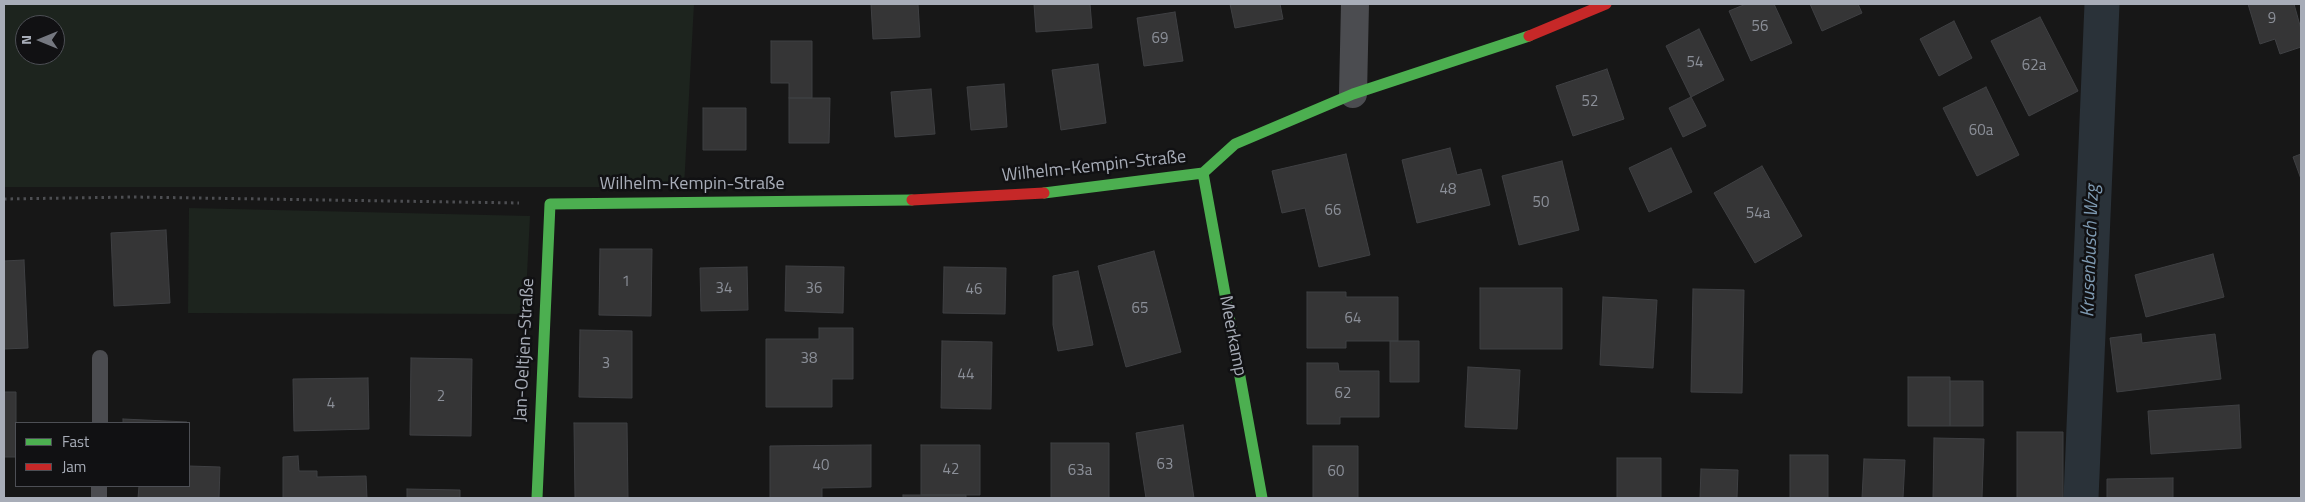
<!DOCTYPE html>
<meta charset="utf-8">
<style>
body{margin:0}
#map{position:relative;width:2305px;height:502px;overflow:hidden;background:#171717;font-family:"Titillium Web",sans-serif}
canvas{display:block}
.frame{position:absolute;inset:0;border:5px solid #a8adb8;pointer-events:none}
.legend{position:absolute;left:15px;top:422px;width:175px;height:65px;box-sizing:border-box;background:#111113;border:1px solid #4d4f55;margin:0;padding:6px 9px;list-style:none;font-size:15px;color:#a8adb8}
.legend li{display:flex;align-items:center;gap:10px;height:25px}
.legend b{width:25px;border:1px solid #4d4f55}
.north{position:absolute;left:15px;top:15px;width:50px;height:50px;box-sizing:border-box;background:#111113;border:1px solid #4d4f55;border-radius:50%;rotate:270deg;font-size:14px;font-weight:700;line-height:20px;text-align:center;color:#a8adb8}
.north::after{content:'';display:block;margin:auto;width:18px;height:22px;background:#757880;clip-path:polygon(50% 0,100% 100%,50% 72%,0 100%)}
</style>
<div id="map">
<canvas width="2305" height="502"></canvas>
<div class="frame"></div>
<ul class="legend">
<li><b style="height:6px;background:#4caf50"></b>Fast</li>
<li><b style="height:6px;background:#c62828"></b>Jam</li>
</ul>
<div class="north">N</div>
</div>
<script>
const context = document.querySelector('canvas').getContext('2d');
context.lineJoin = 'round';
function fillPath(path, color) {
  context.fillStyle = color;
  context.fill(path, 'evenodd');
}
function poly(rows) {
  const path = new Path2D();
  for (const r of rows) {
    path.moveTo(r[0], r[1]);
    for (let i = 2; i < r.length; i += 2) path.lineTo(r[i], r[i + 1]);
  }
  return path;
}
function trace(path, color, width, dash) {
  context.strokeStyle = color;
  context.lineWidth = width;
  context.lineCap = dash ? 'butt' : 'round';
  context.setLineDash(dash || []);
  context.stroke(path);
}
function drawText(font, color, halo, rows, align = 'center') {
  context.font = font + ' "Titillium Web",sans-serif';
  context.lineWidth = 5;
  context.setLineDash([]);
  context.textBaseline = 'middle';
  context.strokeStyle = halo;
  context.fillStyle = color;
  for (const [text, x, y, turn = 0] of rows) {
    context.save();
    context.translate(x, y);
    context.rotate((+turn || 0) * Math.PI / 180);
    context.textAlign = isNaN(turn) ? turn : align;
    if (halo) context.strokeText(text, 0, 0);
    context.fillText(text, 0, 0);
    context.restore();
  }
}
fillPath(poly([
 [4,4,694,4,684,187,4,187],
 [25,25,55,25,55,55,25,55],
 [189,208,530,216,525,314,188,313]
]), '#1d241e');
trace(poly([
 [2081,498,2102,4]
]), '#2a3239', 35);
const building = poly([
 [871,4,918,4,920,37,873,39,871,4],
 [1034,4,1090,4,1092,28,1036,32,1034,4],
 [1230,4,1280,4,1283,19,1235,28,1230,4],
 [1746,4,1774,4,1792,43,1751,61,1729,11,1746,4],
 [1810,4,1858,4,1862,13,1822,31,1810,4],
 [2248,4,2294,4,2301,29,2301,47,2280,54,2275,39,2260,44,2248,4],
 [1175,12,1183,61,1144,66,1137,18,1175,12],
 [2040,17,2078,91,2029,116,1991,41,2040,17],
 [1954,21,1972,58,1939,76,1920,39,1954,21],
 [1699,29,1724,80,1691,97,1666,46,1699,29],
 [771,41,812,41,812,98,789,98,789,83,771,83,771,41],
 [1098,64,1106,123,1061,130,1052,70,1098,64],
 [1607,69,1624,119,1573,136,1556,86,1607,69],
 [1004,84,1007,127,971,130,967,87,1004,84],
 [1986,87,2019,155,1977,176,1943,108,1986,87],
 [931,89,935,134,895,137,891,92,931,89],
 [1691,97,1706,126,1683,137,1669,108,1691,97],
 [789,98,830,98,829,143,789,143,789,98],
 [703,108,746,108,746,150,703,150,703,108],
 [1450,148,1457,175,1481,169,1490,205,1417,223,1402,160,1450,148],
 [1671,148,1692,192,1649,212,1629,168,1671,148],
 [1346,154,1370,255,1319,267,1305,208,1282,213,1272,171,1346,154],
 [2301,154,2301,179,2293,157,2301,154],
 [1562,161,1579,230,1519,245,1502,176,1562,161],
 [1762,166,1802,236,1755,263,1714,193,1762,166],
 [166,230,170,303,114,306,111,233,166,230],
 [600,249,652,249,651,316,599,315,600,249],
 [1154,251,1181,352,1126,367,1098,266,1154,251],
 [2213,254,2224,297,2146,317,2135,275,2213,254],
 [24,260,28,348,4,349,4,261,24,260],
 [786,266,844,267,843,313,785,311,786,266],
 [747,267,748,310,701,311,700,268,747,267],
 [944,267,1006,268,1005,314,943,313,944,267],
 [1078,271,1093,345,1058,351,1053,325,1053,276,1078,271],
 [1480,288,1562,288,1562,349,1480,349,1480,288],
 [1693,289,1744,290,1742,393,1691,392,1693,289],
 [1307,292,1346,292,1346,297,1398,297,1398,341,1346,341,1346,348,1307,348,1307,292],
 [1603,297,1657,300,1653,368,1600,365,1603,297],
 [819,328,853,328,853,379,832,379,832,407,766,407,766,339,819,339,819,328],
 [580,330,632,331,632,398,579,397,580,330],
 [2141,334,2142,343,2215,334,2221,379,2117,392,2110,338,2141,334],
 [942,341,992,342,991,409,941,408,942,341],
 [1390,341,1419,341,1419,382,1390,382,1390,341],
 [411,358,472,359,471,436,410,435,411,358],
 [1307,363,1338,363,1339,371,1379,371,1379,417,1340,417,1340,424,1307,424,1307,363],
 [1468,367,1520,370,1517,429,1465,427,1468,367],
 [1908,377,1950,377,1950,426,1908,426,1908,377],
 [368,378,369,429,294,431,293,379,368,378],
 [1950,381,1983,381,1983,426,1950,426,1950,381],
 [4,392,16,392,16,457,4,457,4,392],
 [2239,405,2241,448,2151,454,2148,411,2239,405],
 [123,419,187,422,187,423,123,423,123,419],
 [574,423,627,423,628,498,575,498,574,423],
 [1183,425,1194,498,1146,498,1136,433,1183,425],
 [2017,432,2063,432,2063,498,2017,498,2017,432],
 [1934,438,1984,439,1982,498,1933,498,1934,438],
 [1051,443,1109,443,1109,498,1051,498,1051,443],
 [871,445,871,487,822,488,822,498,770,498,770,446,871,445],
 [921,445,980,445,980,495,921,495,921,445],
 [1313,446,1358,446,1358,498,1313,498,1313,446],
 [1790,455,1828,455,1828,498,1790,498,1790,455],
 [298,456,299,471,317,471,317,477,366,476,367,498,283,498,283,457,298,456],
 [1617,458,1661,458,1661,498,1617,498,1617,458],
 [1864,459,1905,460,1903,498,1862,498,1864,459],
 [189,466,220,467,219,498,138,498,139,486,189,486,189,466],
 [1701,469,1738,470,1737,498,1700,498,1701,469],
 [2173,478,2173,498,2107,498,2107,479,2173,478],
 [407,489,460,490,460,498,407,498,407,489],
 [903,495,966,495,966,498,903,498,903,495]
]);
fillPath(building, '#353536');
trace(building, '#3f4043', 1);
trace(poly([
 [4,199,133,197,519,203]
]), '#4d4e52', 3, [2.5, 4]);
trace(poly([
 [100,423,100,358],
 [99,498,99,486]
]), '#4b4c50', 16);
trace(poly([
 [1353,94,1355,4]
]), '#4b4c50', 28);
trace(poly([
 [1203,173,1262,498],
 [1044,193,1203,173,1235,144,1353,94,1529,36],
 [537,498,550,204,912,200]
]), '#4caf50', 11);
trace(poly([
 [1529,36,1606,4],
 [912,200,1044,193]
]), '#c62828', 11);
drawText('15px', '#8b8f98', null, [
 ["9",2272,19],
 ["56",1760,27],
 ["69",1160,39],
 ["54",1695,63],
 ["62a",2034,66],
 ["52",1590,102],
 ["60a",1981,131],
 ["48",1448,190],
 ["50",1541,203],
 ["66",1333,211],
 ["54a",1758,214],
 ["1",626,282],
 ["34",724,289],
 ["36",814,289],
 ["46",974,290],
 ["65",1140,309],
 ["64",1353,319],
 ["38",809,359],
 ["3",606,364],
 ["44",966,375],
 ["62",1343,394],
 ["2",441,397],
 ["4",331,404],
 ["63",1165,465],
 ["40",821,466],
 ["42",951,470],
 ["63a",1080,471],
 ["60",1336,472]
]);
drawText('18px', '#a8adb8', '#111113', [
 ["Wilhelm-Kempin-Straße",1094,167,-6],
 ["Wilhelm-Kempin-Straße",692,185],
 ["Meerkamp",1232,336,79],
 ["Jan-Oeltjen-Straße",525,350,-87]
]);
drawText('italic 19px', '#7f9bb3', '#111113', [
 ["Krusenbusch Wzg",2091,251,-88]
]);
</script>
